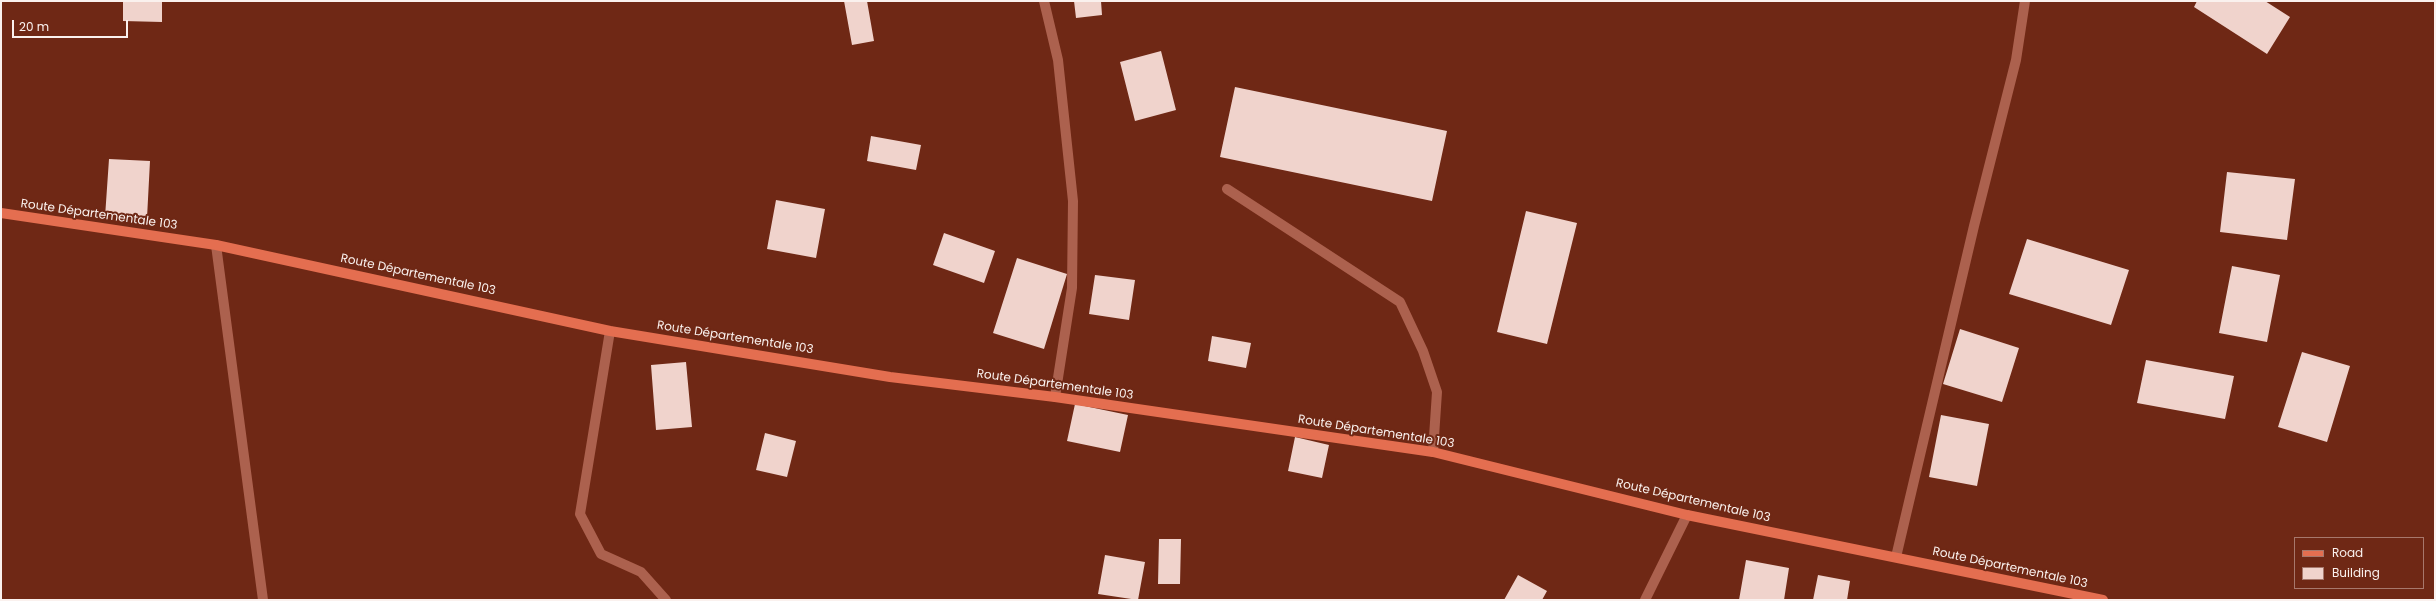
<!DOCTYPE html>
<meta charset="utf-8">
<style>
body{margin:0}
#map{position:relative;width:2436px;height:601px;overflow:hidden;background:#6f2815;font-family:Poppins,sans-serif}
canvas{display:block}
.frame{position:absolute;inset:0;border:2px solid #faf1ee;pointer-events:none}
.legend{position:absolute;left:2294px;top:537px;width:130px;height:52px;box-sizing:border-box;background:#6f2815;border:1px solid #a7786c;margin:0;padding:5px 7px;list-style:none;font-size:12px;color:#faf1ee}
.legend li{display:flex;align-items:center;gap:8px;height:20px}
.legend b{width:20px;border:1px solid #a7786c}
.scale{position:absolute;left:12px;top:20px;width:116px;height:18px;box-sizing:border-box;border:2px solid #faf1ee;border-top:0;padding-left:5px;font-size:12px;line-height:14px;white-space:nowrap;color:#faf1ee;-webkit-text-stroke:3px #6f2815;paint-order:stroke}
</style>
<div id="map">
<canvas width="2436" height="601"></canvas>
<div class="frame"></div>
<ul class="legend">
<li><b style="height:5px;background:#e46e50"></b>Road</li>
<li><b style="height:11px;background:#f0d3cc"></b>Building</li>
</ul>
<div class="scale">20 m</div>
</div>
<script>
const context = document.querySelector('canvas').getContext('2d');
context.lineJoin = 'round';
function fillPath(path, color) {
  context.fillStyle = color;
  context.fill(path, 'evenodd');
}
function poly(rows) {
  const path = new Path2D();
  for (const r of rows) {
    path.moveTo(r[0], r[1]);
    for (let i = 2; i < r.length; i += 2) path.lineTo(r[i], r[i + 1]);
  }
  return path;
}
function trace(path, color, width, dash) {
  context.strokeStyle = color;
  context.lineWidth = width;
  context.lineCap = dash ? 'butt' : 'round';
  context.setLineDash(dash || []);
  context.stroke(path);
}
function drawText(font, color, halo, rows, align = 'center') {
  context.font = font + ' Poppins,sans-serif';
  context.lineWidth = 4;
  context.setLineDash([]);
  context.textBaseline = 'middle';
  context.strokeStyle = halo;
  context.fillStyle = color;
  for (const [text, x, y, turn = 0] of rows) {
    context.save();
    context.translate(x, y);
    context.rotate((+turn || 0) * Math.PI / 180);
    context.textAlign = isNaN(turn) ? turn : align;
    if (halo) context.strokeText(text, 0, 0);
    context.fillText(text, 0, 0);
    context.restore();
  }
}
fillPath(poly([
 [123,1,162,1,162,22,123,21],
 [844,1,867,1,874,41,852,45],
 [1074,1,1101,1,1102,15,1076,18],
 [2197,1,2265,1,2290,17,2267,54,2194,7],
 [1161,51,1176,110,1135,121,1120,62],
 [1235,87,1447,131,1432,201,1220,157],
 [871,136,921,145,916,170,867,161],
 [109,159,150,161,147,218,105,217],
 [2227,172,2295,179,2287,240,2220,232],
 [776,200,825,209,816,258,767,249],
 [1526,211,1577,223,1547,344,1497,332],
 [944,233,995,251,984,283,933,265],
 [2027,239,2129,270,2111,325,2009,294],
 [1017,258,1067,274,1044,349,993,333],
 [2232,266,2280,275,2267,342,2219,333],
 [1095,275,1135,280,1129,320,1089,314],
 [1960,329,2019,348,2002,402,1943,384],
 [1212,336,1251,343,1246,368,1208,361],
 [2302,352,2350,366,2327,442,2278,427],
 [2146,360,2234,376,2225,419,2137,403],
 [686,362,692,427,656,430,651,365],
 [1075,404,1128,415,1120,452,1067,441],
 [1941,415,1989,424,1977,486,1929,477],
 [765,433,796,441,787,477,756,470],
 [1295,437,1329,445,1322,478,1288,471],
 [1159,539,1181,539,1180,584,1158,584],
 [1105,555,1145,562,1138,600,1098,594],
 [1746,560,1789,568,1784,600,1739,600],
 [1518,575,1547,591,1542,600,1504,600],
 [1818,575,1850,581,1847,600,1813,600]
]), '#f0d3cc');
trace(poly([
 [1044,1,1058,60,1073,201,1072,288,1055,397],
 [1227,189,1400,302,1423,351,1437,392,1433,452],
 [216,245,263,600],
 [610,331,580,514,601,554,641,572,666,600],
 [1896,557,1974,226,2016,60,2025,1],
 [1645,600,1687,515]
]), '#ac614e', 10);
trace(poly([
 [1,213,216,245,610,331,890,377,1055,397,1433,452,1687,515,2103,600]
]), '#e46e50', 10);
drawText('12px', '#faf1ee', '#6f2815', [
 ["Route Départementale 103",99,215,8],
 ["Route Départementale 103",418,275,12],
 ["Route Départementale 103",735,338,9],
 ["Route Départementale 103",1055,385,8],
 ["Route Départementale 103",1376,432,9],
 ["Route Départementale 103",1693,501,13],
 ["Route Départementale 103",2010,568,12]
]);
</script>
